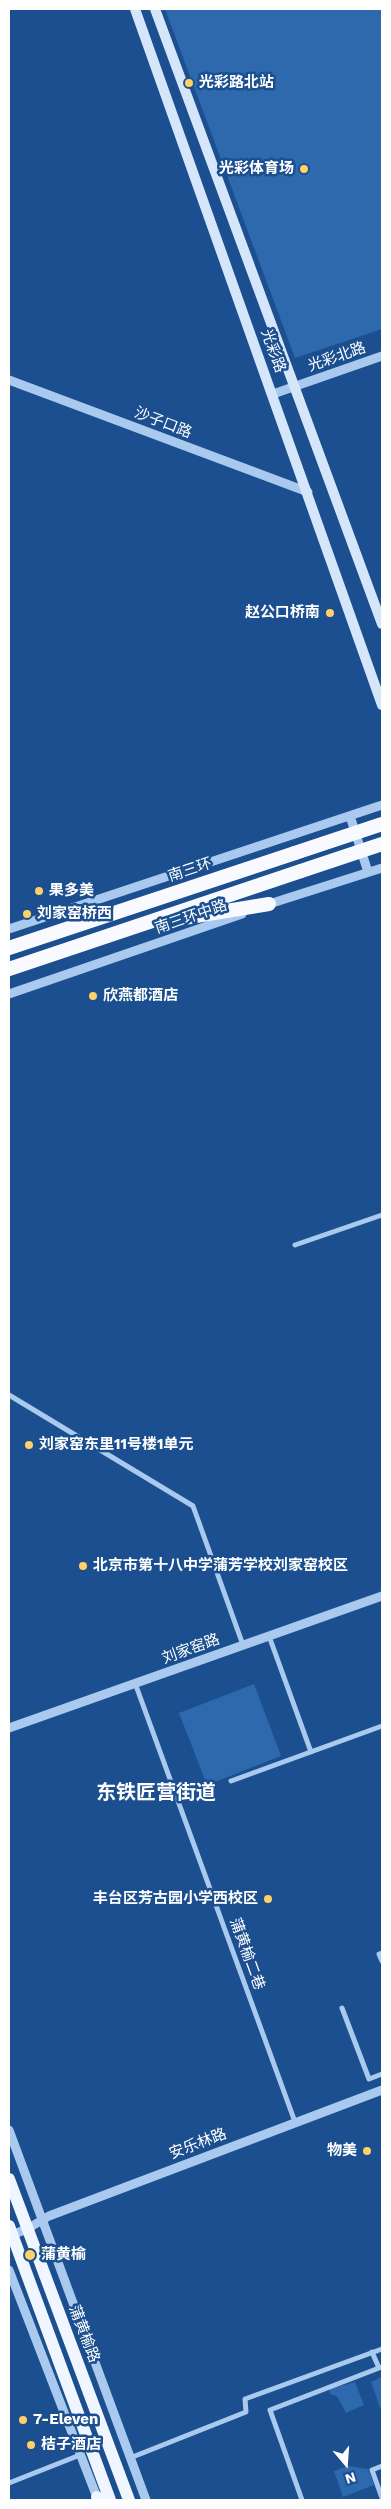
<!DOCTYPE html>
<meta charset="utf-8">
<style>
body{margin:0}
#map{position:relative;width:391px;height:2509px;overflow:hidden;background:#1b4f8f;font-family:"Work Sans",sans-serif}
canvas{display:block}
.frame{position:absolute;inset:0;border:10px solid #fff;pointer-events:none}
.north{position:absolute;left:321px;top:2439px;width:50px;height:50px;-webkit-text-stroke:4px #1b4f8f;paint-order:stroke;rotate:162deg;font-size:14px;font-weight:700;line-height:20px;text-align:center;color:#fff}
.north::after{content:'';display:block;margin:auto;width:18px;height:22px;background:#fff;clip-path:polygon(50% 0,100% 100%,50% 72%,0 100%)}
</style>
<div id="map">
<canvas width="391" height="2509"></canvas>
<div class="frame"></div>
<div class="north">N</div>
</div>
<script>
const context = document.querySelector('canvas').getContext('2d');
context.lineJoin = 'round';
function fillPath(path, color) {
  context.fillStyle = color;
  context.fill(path, 'evenodd');
}
function poly(rows) {
  const path = new Path2D();
  for (const r of rows) {
    path.moveTo(r[0], r[1]);
    for (let i = 2; i < r.length; i += 2) path.lineTo(r[i], r[i + 1]);
  }
  return path;
}
function trace(path, color, width, dash) {
  context.strokeStyle = color;
  context.lineWidth = width;
  context.lineCap = dash ? 'butt' : 'round';
  context.setLineDash(dash || []);
  context.stroke(path);
}
function drawText(font, color, halo, rows, align = 'center') {
  context.font = font + ' "Work Sans","Noto Sans SC",sans-serif';
  context.lineWidth = 5;
  context.setLineDash([]);
  context.textBaseline = 'middle';
  context.strokeStyle = halo;
  context.fillStyle = color;
  for (const [text, x, y, turn = 0] of rows) {
    context.save();
    context.translate(x, y);
    context.rotate((+turn || 0) * Math.PI / 180);
    context.textAlign = isNaN(turn) ? turn : align;
    if (halo) context.strokeText(text, 0, 0);
    context.fillText(text, 0, 0);
    context.restore();
  }
}
fillPath(poly([
 [165,9,382,9,382,329,295,358],
 [254,1684,281,1756,207,1785,179,1713],
 [382,2377,382,2407,380,2408,371,2382],
 [355,2382,364,2405,346,2413,337,2396,330,2394,329,2389],
 [348,2466,368,2469,374,2485,343,2497,334,2471]
]), '#2e69ad');
trace(poly([
 [295,1245,382,1215],
 [9,1395,193,1506,243,1645],
 [269,1636,311,1752],
 [135,1683,295,2122],
 [231,1781,382,1726],
 [382,1953,379,1954,382,1961],
 [342,2008,369,2079,382,2074],
 [372,2352,379,2368,382,2367],
 [130,2458,246,2412,245,2399,382,2349],
 [382,2466,372,2470,382,2498],
 [9,2483,80,2455],
 [302,2500,270,2410,379,2368]
]), '#a9c9ee', 5);
trace(poly([
 [9,380,308,492],
 [273,394,382,356],
 [350,816,368,872],
 [266,905,382,868],
 [9,929,382,805],
 [9,994,242,914],
 [9,1728,382,1596],
 [9,2130,146,2500],
 [9,2236,27,2229,49,2216,382,2090],
 [9,2270,98,2500]
]), '#a9c9ee', 9);
trace(poly([
 [135,9,382,705],
 [155,9,382,624]
]), '#d6e6fa', 10);
trace(poly([
 [9,2179,129,2500],
 [9,2226,110,2500],
 [97,2497,100,2500]
]), '#f0f6ff', 12);
trace(poly([
 [178,919,269,904],
 [9,948,295,853],
 [9,969,301,871]
]), '#f8faff', 14);
trace(poly([
 [295,853,382,824],
 [301,871,382,844]
]), '#f8faff', 14);
for (const [x, y, r, color] of [
 [189,83,5,"#ffd166"],
 [304,169,5,"#ffd166"],
 [330,613,5,"#ffd166"],
 [39,891,5,"#ffd166"],
 [27,914,5,"#ffd166"],
 [93,996,5,"#ffd166"],
 [29,1445,5,"#ffd166"],
 [83,1566,5,"#ffd166"],
 [268,1899,5,"#ffd166"],
 [367,2151,5,"#ffd166"],
 [30,2255,6,"#ffd166"],
 [23,2420,5,"#ffd166"],
 [31,2445,5,"#ffd166"]
]) {
  const dot = new Path2D();
  dot.arc(x, y, r, 0, 2 * Math.PI);
  context.fillStyle = color;
  context.fill(dot);
  trace(dot, '#1b4f8f', 2);
}
drawText('bold 15px', '#fff', '#1b4f8f', [
 ["光彩路北站",199,83],
 ["光彩体育场",294,169,"right"],
 ["赵公口桥南",320,613,"right"],
 ["果多美",49,891],
 ["刘家窑桥西",37,914],
 ["欣燕都酒店",103,996],
 ["刘家窑东里11号楼1单元",39,1445],
 ["北京市第十八中学蒲芳学校刘家窑校区",93,1566],
 ["丰台区芳古园小学西校区",258,1899,"right"],
 ["物美",357,2151,"right"],
 ["蒲黄榆",41,2255],
 ["7-Eleven",33,2420],
 ["桔子酒店",41,2445]
], 'left');
drawText('15px', '#fff', '#1b4f8f', [
 ["光彩路",273,351,70],
 ["光彩北路",337,357,-19],
 ["沙子口路",163,423,21],
 ["南三环",190,870,-18],
 ["南三环中路",191,917,-19],
 ["刘家窑路",191,1649,-20],
 ["蒲黄榆二巷",247,1954,70],
 ["安乐林路",198,2144,-21],
 ["蒲黄榆路",84,2334,69]
]);
drawText('bold 20px', '#fff', '#1b4f8f', [
 ["东铁匠营街道",156,1793]
]);
</script>
